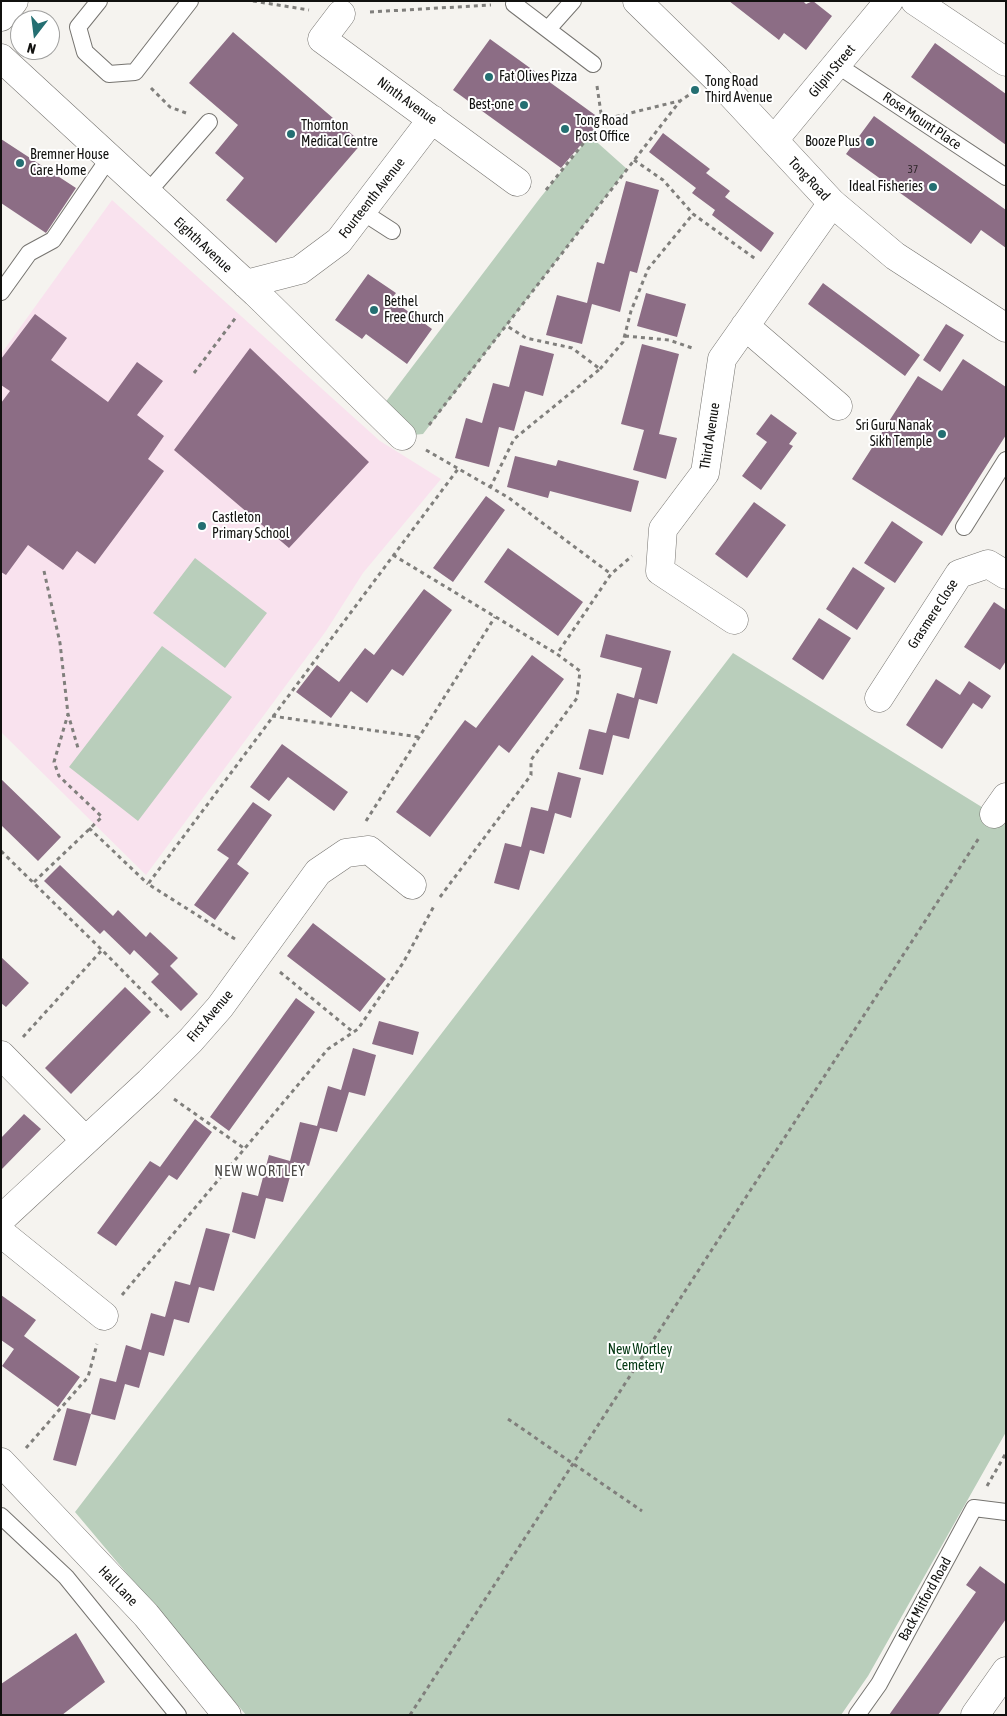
<!DOCTYPE html>
<style>
body{margin:0}
#map{position:relative;width:1007px;height:1716px;overflow:hidden;background:#f5f3ef;font-family:"Asap Condensed",sans-serif}
canvas{display:block}
.frame{position:absolute;inset:0;border:2px solid #11110f;pointer-events:none}
.north{position:absolute;left:10px;top:10px;width:50px;height:50px;box-sizing:border-box;background:#fff;border:1px solid #a0a09f;border-radius:50%;rotate:195deg;font-size:14px;font-weight:700;line-height:20px;text-align:center;color:#11110f}
.north::after{content:'';display:block;margin:auto;width:18px;height:22px;background:#246f72;clip-path:polygon(50% 0,100% 100%,50% 72%,0 100%)}
</style>
<div id="map">
<canvas width="1007" height="1716"></canvas>
<div class="frame"></div>
<div class="north">N</div>
</div>
<script>
const context = document.querySelector('canvas').getContext('2d');
context.lineJoin = 'round';
function fillPath(path, color) {
  context.fillStyle = color;
  context.fill(path, 'evenodd');
}
function poly(rows) {
  const path = new Path2D();
  for (const r of rows) {
    path.moveTo(r[0], r[1]);
    for (let i = 2; i < r.length; i += 2) path.lineTo(r[i], r[i + 1]);
  }
  return path;
}
function trace(path, color, width, dash) {
  context.strokeStyle = color;
  context.lineWidth = width;
  context.lineCap = dash ? 'butt' : 'round';
  context.setLineDash(dash || []);
  context.stroke(path);
}
function drawText(font, color, halo, rows, align = 'center') {
  context.font = font + ' "Asap Condensed",sans-serif';
  context.lineWidth = 4;
  context.setLineDash([]);
  context.textBaseline = 'middle';
  context.strokeStyle = halo;
  context.fillStyle = color;
  for (const [text, x, y, turn = 0] of rows) {
    context.save();
    context.translate(x, y);
    context.rotate((+turn || 0) * Math.PI / 180);
    context.textAlign = isNaN(turn) ? turn : align;
    if (halo) context.strokeText(text, 0, 0);
    context.fillText(text, 0, 0);
    context.restore();
  }
}
fillPath(poly([
 [112,200,380,441,441,479,363,573,326,631,146,875,1,732,1,354]
]), '#f9e2ee');
fillPath(poly([
 [590,136,627,169,423,434,402,436,378,412,540,198],
 [195,558,267,613,225,668,153,613],
 [162,646,232,697,138,821,69,767],
 [733,653,1006,822,1006,1432,868,1676,841,1715,246,1715,75,1512]
]), '#b9cebb');
fillPath(poly([
 [729,1,803,1,806,4,813,1,832,16,806,50,784,33,779,40],
 [233,32,362,143,276,243,226,200,244,178,215,153,238,125,189,83],
 [490,39,602,120,561,168,453,90],
 [935,43,1006,94,1006,145,911,77],
 [874,116,1006,210,1006,248,981,230,971,244,846,154],
 [663,133,710,169,706,173,730,191,725,197,774,233,761,252,712,215,715,210,692,193,696,188,649,152],
 [1,139,76,188,46,233,1,203],
 [626,181,659,190,637,273,630,271,620,312,592,304,582,344,546,335,557,295,587,303,597,262,604,264],
 [368,274,396,293,391,299,432,329,407,364,366,334,362,339,335,320],
 [823,283,920,355,905,376,808,304],
 [646,293,686,304,677,337,637,326],
 [35,314,67,338,51,360,108,402,137,362,163,381,137,415,164,436,148,459,164,471,95,564,77,551,63,570,28,545,6,575,1,572,1,403,10,391,1,385,1,359],
 [946,324,964,335,940,372,923,360],
 [642,344,679,354,659,434,677,438,666,479,633,470,644,430,621,424],
 [520,345,554,354,543,396,525,391,514,431,499,427,489,467,455,458,466,418,482,423,493,383,509,387],
 [250,348,369,462,289,548,174,450],
 [963,359,1006,387,1006,435,942,536,852,479,918,376,942,391],
 [771,414,797,433,789,444,793,446,761,490,742,476,767,442,756,434],
 [515,456,556,466,558,460,639,481,631,512,550,491,548,498,507,487],
 [486,496,505,510,453,582,433,568],
 [754,502,786,525,747,578,715,554],
 [892,521,923,542,895,583,864,563],
 [508,548,583,602,558,636,484,582],
 [853,567,885,588,857,630,826,609],
 [424,589,452,610,403,676,392,669,367,703,351,691,331,718,296,692,317,665,339,682,365,648,374,655],
 [994,602,1006,610,1006,661,1000,670,964,647],
 [819,618,851,638,823,680,792,659],
 [606,634,671,651,657,704,639,699,629,739,613,735,603,775,579,769,589,729,606,733,617,693,634,698,642,668,600,657],
 [532,655,564,679,509,753,499,745,430,837,396,812,465,720,476,728],
 [936,679,960,695,969,681,991,696,982,709,973,703,942,749,906,725],
 [282,744,348,792,334,811,288,777,269,801,250,787],
 [558,772,581,778,571,818,555,813,544,854,530,850,519,890,494,883,505,843,521,847,531,807,548,811],
 [1,779,61,837,38,861,1,825],
 [253,802,272,815,237,864,249,873,215,920,194,905,229,858,217,850],
 [60,865,113,916,118,910,146,937,150,932,178,958,170,966,198,994,181,1011,151,982,159,974,134,950,130,955,104,930,100,934,44,881],
 [313,923,386,979,360,1012,287,956],
 [1,957,29,983,6,1007,1,1003],
 [125,987,151,1012,71,1094,45,1068],
 [296,998,315,1012,229,1131,210,1117],
 [379,1021,419,1032,413,1055,372,1044],
 [353,1048,376,1055,365,1096,349,1092,337,1132,320,1128,309,1166,294,1162,283,1202,266,1198,255,1239,232,1232,242,1192,258,1196,269,1155,290,1161,300,1122,317,1126,328,1086,341,1090],
 [24,1114,41,1129,1,1170,1,1138],
 [195,1119,212,1132,177,1180,169,1175,116,1246,97,1233,150,1161,160,1167],
 [206,1228,230,1234,214,1291,199,1287,189,1323,174,1319,164,1356,149,1352,139,1388,125,1384,115,1420,91,1414,76,1466,53,1460,67,1408,91,1414,100,1378,116,1382,126,1345,141,1350,151,1313,165,1317,175,1281,190,1285],
 [1,1295,36,1320,24,1336,80,1377,58,1407,2,1366,14,1349,1,1340],
 [980,1566,1005,1584,1006,1619,938,1715,889,1715,976,1592,966,1585],
 [76,1633,105,1682,62,1715,1,1715,1,1684]
]), '#8c6d85');
const service = poly([
 [99,1,78,27,85,52,109,74,135,72,190,1],
 [514,4,593,64],
 [548,29,573,1],
 [837,65,1006,177],
 [147,193,209,122],
 [361,211,392,231],
 [1,292,29,253,53,240,109,158],
 [964,527,1006,460],
 [1,1516,66,1577,178,1715],
 [857,1715,879,1684,974,1508,1006,1512]
]);
const minor = poly([
 [915,1,1006,62],
 [341,14,322,39,517,182],
 [1,58,256,293,402,436],
 [774,140,889,1],
 [246,284,300,270,339,241,432,119],
 [745,326,838,406],
 [734,620,660,571,663,529,705,473,722,359,832,203],
 [879,698,959,574,988,564,1006,575],
 [994,814,1006,797],
 [1,1055,85,1140],
 [1,1219,149,1082,191,1040,220,1007,318,872,346,853,369,850,412,885],
 [1,1233,104,1316],
 [975,1715,1006,1671]
]);
const tertiary = poly([
 [1,17,14,1],
 [1,1462,146,1615,227,1715]
]);
const secondary = poly([
 [637,1,716,78,832,203,895,256,1006,328]
]);
trace(service, '#767470', 18);
trace(minor, '#767470', 29);
trace(tertiary, '#767470', 29);
trace(secondary, '#767470', 29);
trace(poly([
 [253,1,309,10],
 [370,12,491,5],
 [597,86,602,120],
 [151,88,170,107,186,113],
 [634,160,663,180,693,214,757,260],
 [546,190,602,120,679,101],
 [625,336,669,340,695,349],
 [600,369,623,342,631,311,648,269,693,214],
 [194,373,237,316],
 [429,425,680,101,692,93],
 [426,450,509,498,611,574],
 [490,488,514,439,600,369,572,348,526,338,507,326],
 [393,555,557,654],
 [44,571,60,643,68,714,78,748],
 [272,716,419,737],
 [366,821,495,617],
 [89,828,148,884],
 [1,851,102,950],
 [34,882,102,817,59,776,54,762,68,714],
 [440,897,531,775,531,760,577,698,580,671,557,654,611,574,632,556],
 [235,939,148,884,458,469],
 [280,972,353,1032],
 [23,1037,102,950,171,1020],
 [174,1099,245,1149],
 [122,1295,328,1049,358,1029,403,963,434,906],
 [508,1419,642,1511],
 [26,1448,88,1377,97,1344],
 [987,1486,1006,1453],
 [410,1715,979,838]
]), '#807f7c', 3, [4, 4]);
trace(service, '#fff', 16);
trace(minor, '#fff', 28);
trace(tertiary, '#fff', 28);
trace(secondary, '#fff', 28);
for (const [x, y, r, color] of [
 [489,77,5,"#246f72"],
 [695,90,5,"#246f72"],
 [524,105,5,"#246f72"],
 [565,129,5,"#246f72"],
 [291,134,5,"#246f72"],
 [870,142,5,"#246f72"],
 [20,163,5,"#246f72"],
 [933,187,5,"#246f72"],
 [374,310,5,"#246f72"],
 [942,434,5,"#246f72"],
 [202,526,5,"#246f72"]
]) {
  const dot = new Path2D();
  dot.arc(x, y, r, 0, 2 * Math.PI);
  context.fillStyle = color;
  context.fill(dot);
  trace(dot, '#fff', 2);
}
drawText('11px', '#30282c', null, [
 ["37",913,170]
]);
drawText('14px', '#11110f', '#fff', [
 ["Gilpin Street",832,71,-50],
 ["Ninth Avenue",407,101,36],
 ["Rose Mount Place",922,121,34],
 ["Tong Road",809,179,47],
 ["Fourteenth Avenue",372,198,-52],
 ["Eighth Avenue",203,245,43],
 ["Third Avenue",710,436,-81],
 ["Grasmere Close",933,614,-57],
 ["First Avenue",210,1016,-50],
 ["Hall Lane",118,1586,46],
 ["Back Mitford Road",925,1599,-61]
]);
drawText('14px', '#11110f', '#fff', [
 ["Fat Olives Pizza",499,77],
 ["Tong Road",705,82],
 ["Third Avenue",705,98],
 ["Best-one",514,105,"right"],
 ["Tong Road",575,121],
 ["Post Office",575,137],
 ["Thornton",301,126],
 ["Medical Centre",301,142],
 ["Booze Plus",860,142,"right"],
 ["Bremner House",30,155],
 ["Care Home",30,171],
 ["Ideal Fisheries",923,187,"right"],
 ["Bethel",384,302],
 ["Free Church",384,318],
 ["Sri Guru Nanak",932,426,"right"],
 ["Sikh Temple",932,442,"right"],
 ["Castleton",212,518],
 ["Primary School",212,534]
], 'left');
drawText('14px', '#033712', '#fff', [
 ["New Wortley",640,1350],
 ["Cemetery",640,1366]
]);
context.letterSpacing = '1px';
drawText('15px', '#4d4b48', '#fff', [
 ["NEW WORTLEY",260,1171]
]);
context.letterSpacing = '0px';
</script>
